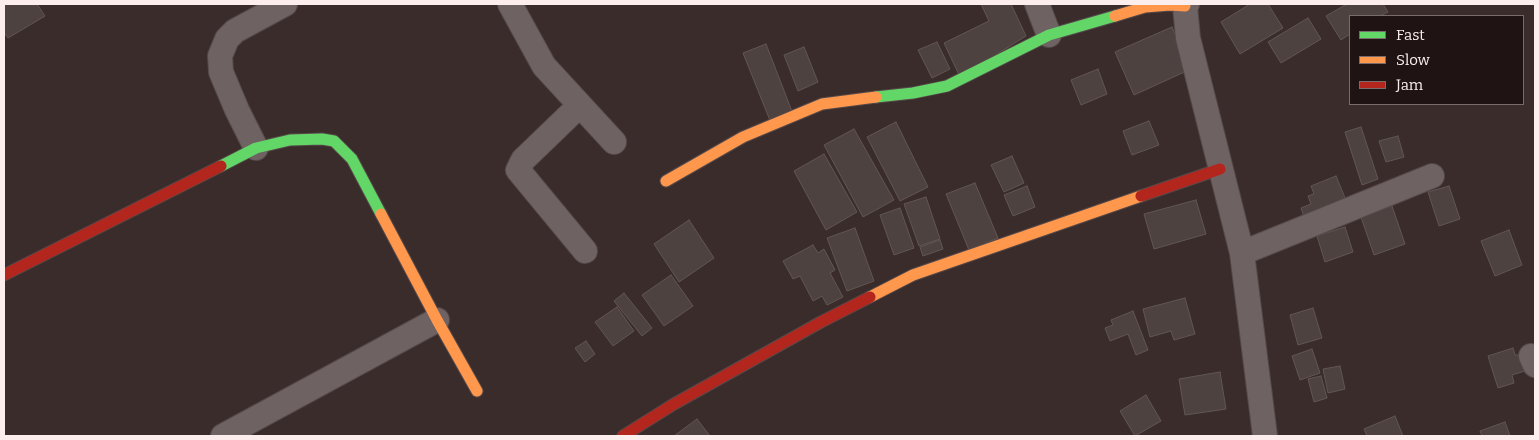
<!DOCTYPE html>
<style>
body{margin:0}
#map{position:relative;width:1539px;height:440px;overflow:hidden;background:#3b2c2c;font-family:Bitter,serif}
canvas{display:block}
.frame{position:absolute;inset:0;border:5px solid #fdeeee;pointer-events:none}
.legend{position:absolute;left:1349px;top:15px;width:175px;height:90px;box-sizing:border-box;background:#1f1313;border:1px solid #786b6b;margin:0;padding:6px 9px;list-style:none;font-size:15px;color:#fdeeee}
.legend li{display:flex;align-items:center;gap:10px;height:25px}
.legend b{width:25px;border:1px solid #786b6b}
</style>
<div id="map">
<canvas width="1539" height="440"></canvas>
<div class="frame"></div>
<ul class="legend">
<li><b style="height:6px;background:#63d668"></b>Fast</li>
<li><b style="height:6px;background:#ff974d"></b>Slow</li>
<li><b style="height:6px;background:#b3261e"></b>Jam</li>
</ul>
</div>
<script>
const context = document.querySelector('canvas').getContext('2d');
context.lineJoin = 'round';
function fillPath(path, color) {
  context.fillStyle = color;
  context.fill(path, 'evenodd');
}
function poly(rows) {
  const path = new Path2D();
  for (const r of rows) {
    path.moveTo(r[0], r[1]);
    for (let i = 2; i < r.length; i += 2) path.lineTo(r[i], r[i + 1]);
  }
  return path;
}
function trace(path, color, width, dash) {
  context.strokeStyle = color;
  context.lineWidth = width;
  context.lineCap = dash ? 'butt' : 'round';
  context.setLineDash(dash || []);
  context.stroke(path);
}
const building = poly([
 [4,4,37,4,45,16,8,38,4,32,4,4],
 [981,4,1011,4,1026,36,960,77,944,43,989,21,981,4],
 [1250,4,1268,4,1283,28,1240,54,1221,22,1250,4],
 [1347,4,1383,4,1388,12,1380,16,1350,16,1350,34,1341,40,1326,16,1347,4],
 [1308,18,1321,39,1281,63,1268,42,1308,18],
 [1172,27,1191,69,1134,95,1115,52,1172,27],
 [937,42,950,69,932,78,918,50,937,42],
 [766,44,793,114,771,123,743,53,766,44],
 [804,47,818,82,798,91,784,55,804,47],
 [1098,69,1107,94,1081,105,1071,80,1098,69],
 [1149,121,1159,145,1132,155,1123,131,1149,121],
 [896,122,928,187,900,201,867,137,896,122],
 [1361,127,1378,179,1362,185,1345,132,1361,127],
 [854,129,894,200,863,217,824,145,854,129],
 [1398,136,1404,157,1386,162,1379,141,1398,136],
 [824,154,857,212,826,230,794,171,824,154],
 [1012,156,1024,183,1004,192,991,165,1012,156],
 [1336,176,1348,205,1306,222,1301,208,1311,204,1308,196,1314,194,1311,186,1336,176],
 [975,183,998,238,969,250,946,194,975,183],
 [1027,186,1035,207,1013,216,1004,195,1027,186],
 [1449,186,1460,219,1439,226,1428,192,1449,186],
 [926,197,940,239,919,246,904,204,926,197],
 [1196,200,1206,234,1154,249,1144,214,1196,200],
 [1392,206,1405,244,1374,255,1361,217,1392,206],
 [900,208,914,248,894,255,880,215,900,208],
 [689,220,714,258,679,282,654,244,689,220],
 [1345,227,1353,252,1325,262,1317,236,1345,227],
 [855,228,874,281,847,291,827,238,855,228],
 [1509,230,1522,265,1495,276,1481,241,1509,230],
 [940,240,943,249,923,256,920,247,940,240],
 [813,245,818,253,824,249,835,270,830,273,843,297,827,305,822,296,813,301,800,276,793,279,783,261,813,245],
 [671,275,693,306,664,326,642,295,671,275],
 [624,293,652,328,642,336,614,301,624,293],
 [1185,298,1195,334,1174,340,1171,331,1150,337,1143,309,1185,298],
 [617,307,634,331,613,346,595,322,617,307],
 [1313,308,1322,338,1298,345,1290,315,1313,308],
 [1133,311,1148,350,1136,355,1128,334,1110,341,1105,328,1113,325,1111,320,1133,311],
 [586,341,595,354,585,362,575,348,586,341],
 [1513,348,1515,355,1520,355,1525,371,1512,375,1514,383,1498,388,1488,356,1513,348],
 [1312,349,1320,373,1300,380,1292,356,1312,349],
 [1340,366,1345,389,1328,393,1323,369,1340,366],
 [1220,372,1226,409,1185,415,1179,379,1220,372],
 [1321,376,1327,398,1314,402,1308,379,1321,376],
 [1146,395,1161,421,1135,436,1120,411,1146,395],
 [1395,416,1403,436,1367,436,1364,429,1395,416],
 [697,419,710,436,674,436,697,419],
 [1505,422,1510,436,1482,436,1480,431,1505,422]
]);
fillPath(building, '#4d423f');
trace(building, '#625653', 1);
const street = poly([
 [510,4,544,66,614,142],
 [1037,4,1049,35],
 [1187,4,1185,6,1188,38,1242,253,1265,436],
 [580,105,523,160,518,170,585,251],
 [256,148,237,110,221,72,220,56,227,39,235,31,285,4],
 [1242,253,1432,176],
 [1531,356,1535,365],
 [223,436,437,320]
]);
const fast = poly([
 [876,97,913,93,947,86,1049,35,1115,16],
 [221,166,256,148,290,140,322,139,334,141,352,159,381,214]
]);
const slow = poly([
 [1115,16,1145,7,1170,5,1185,6],
 [666,181,743,137,822,104,876,97],
 [381,214,437,320,477,391],
 [870,297,913,275,1141,196]
]);
const jam = poly([
 [1141,196,1220,169],
 [4,275,221,166],
 [623,436,674,404,821,322,870,297]
]);
trace(street, '#564949', 26);
trace(fast, '#564949', 13);
trace(slow, '#564949', 13);
trace(jam, '#564949', 13);
trace(street, '#6e6262', 24);
trace(fast, '#63d668', 11);
trace(slow, '#ff974d', 11);
trace(jam, '#b3261e', 11);
</script>
